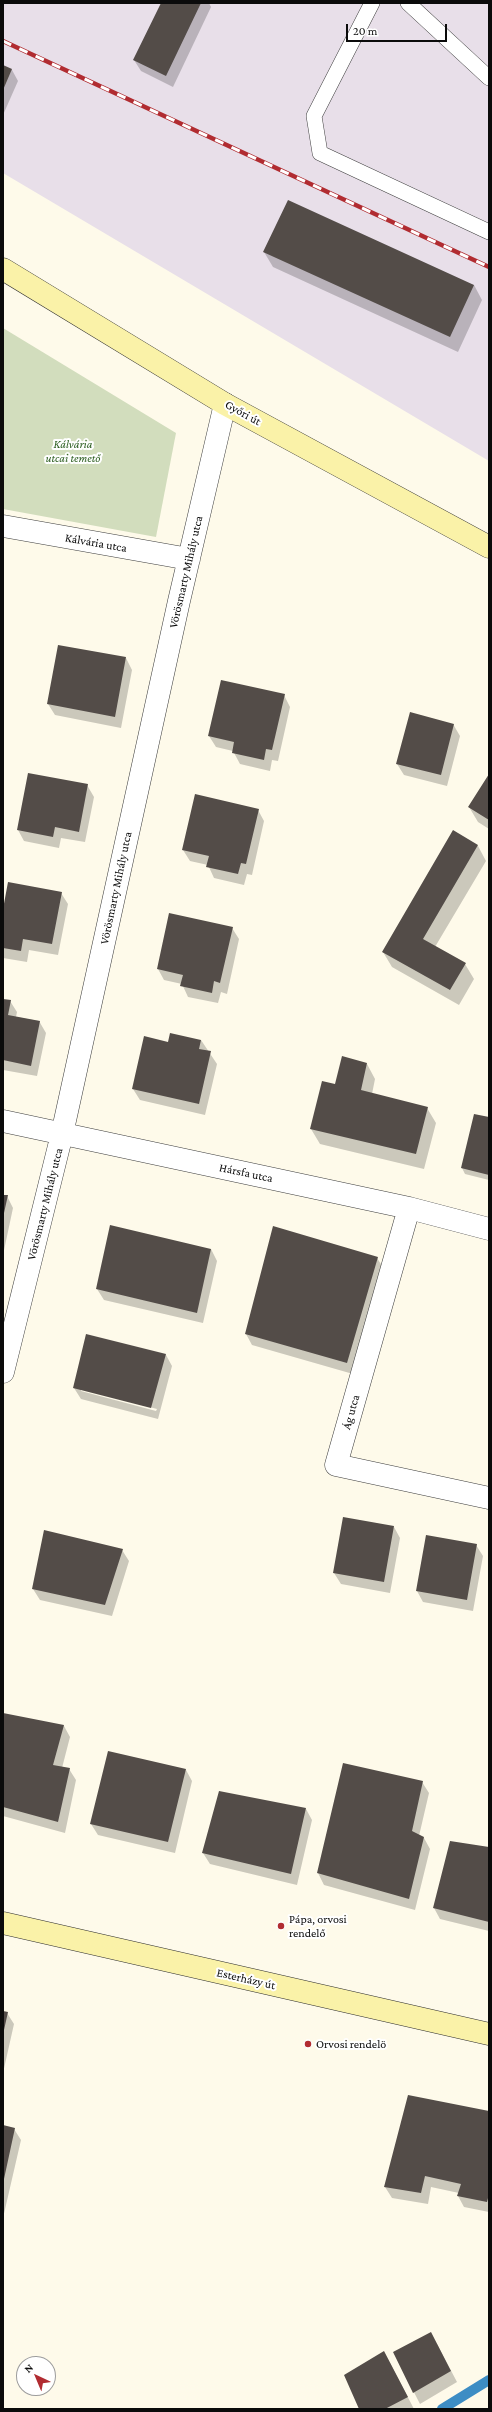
<!DOCTYPE html>
<meta charset="utf-8">
<style>
body{margin:0}
#map{position:relative;width:492px;height:2412px;overflow:hidden;background:#fefaea;font-family:"Crimson Pro",serif}
canvas{display:block}
.frame{position:absolute;inset:0;border:4px solid #0b0b0b;pointer-events:none}
.north{position:absolute;left:16px;top:2356px;width:40px;height:40px;box-sizing:border-box;background:#fff;border:1px solid #9d9d9d;border-radius:50%;rotate:316deg;font-size:11px;font-weight:700;line-height:16px;text-align:center;color:#0b0b0b}
.north::after{content:'';display:block;margin:auto;width:14px;height:18px;background:#b12c31;clip-path:polygon(50% 0,100% 100%,50% 72%,0 100%)}
.scale{position:absolute;left:346px;top:24px;width:101px;height:18px;box-sizing:border-box;border:2px solid #0b0b0b;border-top:0;padding-left:5px;font-size:12px;line-height:14px;white-space:nowrap;color:#0b0b0b;-webkit-text-stroke:3px #fff;paint-order:stroke}
</style>
<div id="map">
<canvas width="492" height="2412"></canvas>
<div class="frame"></div>
<div class="north">N</div>
<div class="scale">20 m</div>
</div>
<script>
const context = document.querySelector('canvas').getContext('2d');
context.lineJoin = 'round';
function fillPath(path, color) {
  context.fillStyle = color;
  context.fill(path, 'evenodd');
}
function poly(rows) {
  const path = new Path2D();
  for (const r of rows) {
    path.moveTo(r[0], r[1]);
    for (let i = 2; i < r.length; i += 2) path.lineTo(r[i], r[i + 1]);
  }
  return path;
}
function trace(path, color, width, dash) {
  context.strokeStyle = color;
  context.lineWidth = width;
  context.lineCap = dash ? 'butt' : 'round';
  context.setLineDash(dash || []);
  context.stroke(path);
}
function drawText(font, color, halo, rows, align = 'center') {
  context.font = font + ' "Crimson Pro",serif';
  context.lineWidth = 4;
  context.setLineDash([]);
  context.textBaseline = 'middle';
  context.strokeStyle = halo;
  context.fillStyle = color;
  for (const [text, x, y, turn = 0] of rows) {
    context.save();
    context.translate(x, y);
    context.rotate((+turn || 0) * Math.PI / 180);
    context.textAlign = isNaN(turn) ? turn : align;
    if (halo) context.strokeText(text, 0, 0);
    context.fillText(text, 0, 0);
    context.restore();
  }
}
fillPath(poly([
 [3,3,489,3,489,461,3,173]
]), '#e8dfe9');
fillPath(poly([
 [3,328,176,433,156,537,3,509]
]), '#d2ddbd');
fillPath(poly([
 [162,3,209,3,211,7,173,87,141,71,134,60],
 [3,66,12,70,18,81,3,115],
 [264,252,474,285,482,300,458,352,273,267],
 [126,658,132,670,121,728,55,715,48,704],
 [284,695,290,707,278,761,272,760,270,771,240,764,233,751,216,747,209,736],
 [453,724,460,736,447,786,404,775,397,764],
 [489,776,489,829,478,822,469,807],
 [87,785,94,797,85,842,61,838,59,848,24,841,18,830],
 [258,810,264,821,252,875,247,874,244,885,214,878,208,865,190,861,183,850],
 [453,832,478,846,486,861,435,947,465,964,474,979,459,1005,392,967,383,952],
 [61,893,68,904,58,955,29,950,27,962,3,958,3,914],
 [232,928,239,939,227,994,221,992,218,1003,188,997,182,984,164,980,158,969],
 [3,1000,10,1001,17,1012,16,1017,39,1021,46,1033,37,1076,3,1070],
 [201,1040,217,1064,205,1115,140,1100,133,1089,168,1043],
 [367,1064,375,1079,372,1094,427,1108,436,1123,424,1169,320,1144,311,1129,335,1085],
 [489,1118,489,1180,465,1174,462,1168],
 [3,1196,7,1196,13,1208,3,1255],
 [211,1249,217,1261,203,1323,104,1300,97,1289],
 [377,1258,384,1269,353,1374,252,1345,246,1334],
 [166,1355,172,1366,158,1419,81,1399,74,1388],
 [81,1389,157,1409,156,1411,81,1391],
 [394,1527,400,1538,390,1593,341,1584,334,1573],
 [476,1545,483,1556,473,1611,423,1602,417,1591],
 [122,1550,129,1561,112,1616,40,1600,33,1589],
 [3,1717,64,1726,70,1737,62,1768,69,1769,76,1780,65,1833,3,1816],
 [344,1764,422,1782,429,1793,419,1836,424,1838,430,1849,415,1910,324,1885,318,1873],
 [186,1770,192,1781,175,1853,98,1835,91,1824],
 [306,1809,312,1820,297,1885,210,1864,203,1853],
 [489,1848,489,1931,440,1919,434,1908],
 [3,2012,7,2013,14,2024,3,2073],
 [489,2112,489,2212,464,2207,458,2196,459,2193,431,2187,428,2204,392,2198,385,2187],
 [3,2126,14,2129,21,2140,3,2218],
 [437,2344,457,2382,420,2404,394,2353],
 [390,2363,414,2409,360,2409]
]), '#0003');
trace(poly([
 [442,2409,489,2380]
]), '#3d8dc4', 10);
fillPath(poly([
 [161,3,201,3,166,76,133,60],
 [3,65,12,69,3,90],
 [288,200,474,285,450,337,263,252],
 [58,645,126,657,115,717,47,704],
 [221,680,285,694,272,750,266,749,264,760,232,753,234,742,208,736],
 [410,712,454,724,441,775,396,764],
 [28,773,88,784,79,832,55,827,53,837,17,830],
 [489,774,489,820,468,807],
 [195,794,259,809,246,864,241,863,238,874,206,867,209,856,182,850],
 [453,830,478,845,423,939,466,963,450,990,382,952],
 [8,882,62,892,52,944,23,939,21,951,3,948,3,909],
 [169,913,233,927,220,983,214,981,212,993,180,986,183,975,157,969],
 [3,999,11,1000,8,1015,40,1021,31,1066,3,1060],
 [170,1033,201,1040,199,1049,211,1051,199,1104,132,1089,144,1036,168,1042],
 [342,1056,367,1063,361,1090,428,1107,416,1154,310,1129,322,1081,335,1084],
 [474,1114,489,1117,489,1175,461,1168],
 [3,1195,8,1195,4,1213,3,1213],
 [110,1225,211,1249,197,1313,96,1289],
 [273,1226,378,1257,347,1363,245,1334],
 [86,1334,166,1354,151,1408,73,1388],
 [343,1517,394,1526,384,1582,333,1573],
 [44,1530,123,1549,105,1605,32,1589],
 [426,1535,477,1544,467,1600,416,1591],
 [3,1713,64,1725,53,1765,70,1768,58,1822,3,1807],
 [108,1751,186,1769,168,1842,90,1824],
 [343,1763,423,1781,412,1831,424,1837,409,1899,317,1873],
 [219,1791,306,1808,291,1874,202,1853],
 [450,1841,489,1847,489,1922,433,1908],
 [3,2011,8,2012,4,2030,3,2030],
 [408,2095,489,2111,489,2194,487,2202,457,2196,461,2184,425,2176,421,2193,384,2187],
 [3,2125,15,2128,4,2179,3,2179],
 [431,2332,451,2371,413,2393,393,2352],
 [384,2351,408,2397,385,2409,359,2409,344,2375]
]), '#534c48');
const lane = poly([
 [372,3,314,116,320,153,489,232],
 [408,3,489,78]
]);
const street = poly([
 [3,526,189,559],
 [3,1121,409,1208,489,1229],
 [409,1208,336,1465,489,1498],
 [3,1372,62,1134,179,601,225,404]
]);
const secondary = poly([
 [3,269,225,404,489,547],
 [3,1923,489,2034]
]);
trace(lane, '#3e3e3e', 16);
trace(street, '#3e3e3e', 23);
trace(secondary, '#2d2d2d', 23);
trace(lane, '#fff', 15);
trace(street, '#fff', 22);
trace(secondary, '#faf2a8', 22);
const rail = poly([
 [3,41,489,267]
]);
trace(rail, '#b12c31', 4.5);
trace(rail, '#fff', 3, [9]);
for (const [x, y, r, color] of [
 [281,1926,4,"#b12c31"],
 [308,2044,4,"#b12c31"]
]) {
  const dot = new Path2D();
  dot.arc(x, y, r, 0, 2 * Math.PI);
  context.fillStyle = color;
  context.fill(dot);
  trace(dot, '#fff', 1.5);
}
drawText('12px', '#0b0b0b', '#fff', [
 ["Győri út",243,413,29],
 ["Kálvária utca",96,543,10],
 ["Vörösmarty Mihály utca",186,572,-77],
 ["Vörösmarty Mihály utca",116,888,-78],
 ["Hársfa utca",246,1173,12],
 ["Vörösmarty Mihály utca",45,1204,-76],
 ["Ág utca",351,1412,-74],
 ["Esterházy út",246,1979,13]
]);
drawText('italic 12px', '#2c5e20', '#fff', [
 ["Kálvária",73,444],
 ["utcai temető",73,458]
]);
drawText('12px', '#0b0b0b', '#fff', [
 ["Pápa, orvosi",289,1919],
 ["rendelő",289,1933],
 ["Orvosi rendelö",316,2044]
], 'left');
</script>
